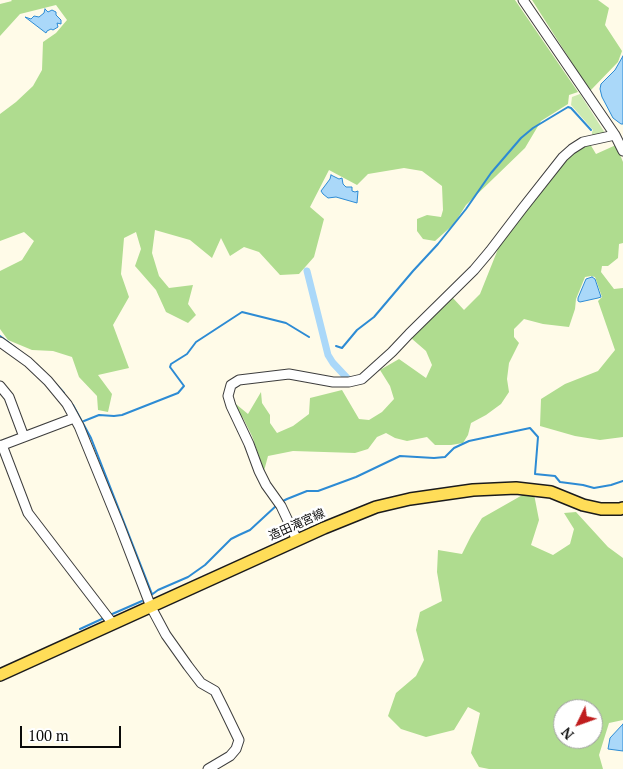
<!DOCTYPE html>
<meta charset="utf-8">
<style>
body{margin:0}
#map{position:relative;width:623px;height:769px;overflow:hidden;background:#fffbe8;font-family:"PT Serif",serif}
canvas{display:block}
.north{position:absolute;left:553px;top:699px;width:50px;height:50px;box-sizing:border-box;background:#fff;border:1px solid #9d9d9d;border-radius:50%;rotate:228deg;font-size:14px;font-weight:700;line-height:20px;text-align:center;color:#0a0a0a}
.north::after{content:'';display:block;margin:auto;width:18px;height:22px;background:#c01d1e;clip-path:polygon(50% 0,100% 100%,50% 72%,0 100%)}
.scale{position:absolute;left:20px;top:726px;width:101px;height:22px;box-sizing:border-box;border:2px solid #0a0a0a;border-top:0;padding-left:6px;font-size:15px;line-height:18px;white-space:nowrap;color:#0a0a0a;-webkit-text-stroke:4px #fff;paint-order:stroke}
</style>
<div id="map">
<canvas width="623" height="769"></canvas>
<div class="north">N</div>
<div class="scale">100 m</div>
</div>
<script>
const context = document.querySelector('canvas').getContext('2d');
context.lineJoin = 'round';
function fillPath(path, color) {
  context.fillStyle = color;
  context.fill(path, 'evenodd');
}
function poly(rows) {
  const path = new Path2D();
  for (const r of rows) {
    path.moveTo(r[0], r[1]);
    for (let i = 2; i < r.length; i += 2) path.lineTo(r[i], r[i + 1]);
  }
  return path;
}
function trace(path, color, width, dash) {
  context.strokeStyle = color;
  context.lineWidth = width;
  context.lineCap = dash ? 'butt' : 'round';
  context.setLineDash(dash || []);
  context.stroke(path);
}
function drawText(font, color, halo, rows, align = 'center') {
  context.font = font + ' "PT Serif","Noto Sans JP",serif';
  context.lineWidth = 5;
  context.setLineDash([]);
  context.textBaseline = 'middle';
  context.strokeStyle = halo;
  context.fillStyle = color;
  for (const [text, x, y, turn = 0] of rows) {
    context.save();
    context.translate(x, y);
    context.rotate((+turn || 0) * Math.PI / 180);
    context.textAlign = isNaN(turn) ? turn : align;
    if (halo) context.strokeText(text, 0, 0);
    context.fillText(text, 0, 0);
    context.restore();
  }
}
fillPath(poly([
 [580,94,605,133,592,136,592,132,593,130,571,105,572,97]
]), '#cceab0');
fillPath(poly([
 [11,0,515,0,578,92,569,95,568,104,541,121,525,148,466,205,454,224,435,241,423,239,417,231,417,219,427,215,441,217,443,210,442,186,422,171,404,168,368,174,357,185,329,170,310,207,324,219,314,257,299,274,280,275,259,252,244,247,230,256,221,238,212,258,190,240,155,230,152,253,159,276,169,288,193,285,188,304,196,315,188,323,166,312,156,290,135,266,141,249,136,232,124,238,121,274,129,297,113,325,129,368,98,375,112,394,108,412,98,410,97,396,79,377,72,357,53,351,32,350,8,340,0,329,0,271,22,260,34,241,24,232,0,241,0,114,16,102,33,86,42,70,43,42,56,33,67,20,56,5,20,14,0,36,0,4,12,1],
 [532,0,598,0,609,8,605,25,622,51,618,62,590,91],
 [590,144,596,154,616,145,623,162,623,243,619,244,618,258,608,266,602,266,601,272,614,289,623,288,623,437,600,440,575,436,540,426,541,399,565,384,598,371,615,350,598,301,602,297,595,277,591,276,585,277,576,299,575,309,569,327,543,324,524,319,514,329,514,337,519,343,509,363,507,379,509,392,501,404,486,415,471,423,468,435,463,443,451,445,435,445,427,437,407,441,395,438,386,433,377,437,368,449,355,453,293,451,268,456,264,471,252,436,243,418,238,413,231,400,248,414,261,392,262,403,270,415,270,423,277,433,293,426,309,414,310,398,342,390,359,419,369,420,382,412,394,399,390,386,380,370,399,359,426,378,432,365,426,351,411,338,452,297,464,310,480,294,498,249,507,233,562,164,583,145],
 [533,489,539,520,531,545,553,555,570,544,574,529,564,513,576,512,608,547,623,558,623,720,609,723,599,755,603,769,489,769,479,767,471,753,480,713,468,707,454,730,426,737,401,729,388,716,396,693,416,676,424,660,416,630,420,612,442,601,437,572,438,550,462,554,471,536,482,518],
 [563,709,593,709,593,739,563,739]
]), '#afdc8f');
const water = poly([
 [45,9,48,12,52,10,56,12,56,15,61,20,61,24,57,23,58,27,53,30,51,29,47,31,46,33,25,17,31,19,34,16,39,17,44,13,45,9],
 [623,56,623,124,621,124,613,118,602,97,600,89,601,84,615,70,623,56],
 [331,175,339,179,342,178,343,184,346,187,352,187,352,191,355,192,358,191,357,203,336,197,328,198,323,194,321,191,330,179,331,175],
 [592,277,595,279,601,297,598,298,580,302,578,301,578,298,586,279,592,277],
 [623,724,623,751,608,749,610,738,623,724]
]);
fillPath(water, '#aad8f9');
trace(water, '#2d8bd4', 1);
trace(poly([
 [0,336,25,355],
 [336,346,342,348,357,330,374,317,413,271,438,244,466,209,491,173,521,138,533,128,568,107,571,108,591,130],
 [36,364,47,375],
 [54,382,64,393],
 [73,405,91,438,152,594],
 [84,421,99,415,114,416,122,415,178,393,184,386,170,367,171,364,187,354,196,342,242,312,286,323,309,337],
 [283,501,287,499,307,491,318,491,356,477,400,456,434,458,445,457,454,448,469,441,530,428,538,437,535,474,555,476,560,482,583,485,594,488,611,485,623,481],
 [150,596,158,590,188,577,205,565,231,539,239,535,250,530,277,505],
 [110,615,142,601],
 [80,629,104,618]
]), '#2d8bd4', 2);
trace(poly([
 [307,271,328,355,333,363,348,379]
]), '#aad8f9', 7);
const minor = poly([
 [523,0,615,135,623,151],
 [0,342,28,362,48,381,67,404,79,426,119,524,151,607,166,635,188,666,201,683,215,691,224,709,239,740,236,749,230,756,208,769],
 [0,386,9,397,24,437],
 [2,445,28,513,113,624],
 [0,446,74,418],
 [297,540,281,506,266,485,259,471,249,444,231,406,228,396,231,385,239,380,289,374,333,382,349,382,362,379,392,352,409,334,474,270,490,251,522,209,563,157,572,149,583,142,615,135]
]);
const major = poly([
 [0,675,324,528,376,507,410,499,473,490,516,488,551,492,583,505,601,509,620,509,623,508]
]);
trace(minor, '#3d3d3d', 11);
trace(major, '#1b1b1b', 14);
trace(minor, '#fff', 9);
trace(major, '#ffdd58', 11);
drawText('12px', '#0a0a0a', '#fff', [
 ["造田滝宮線",297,525,-24]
]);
</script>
